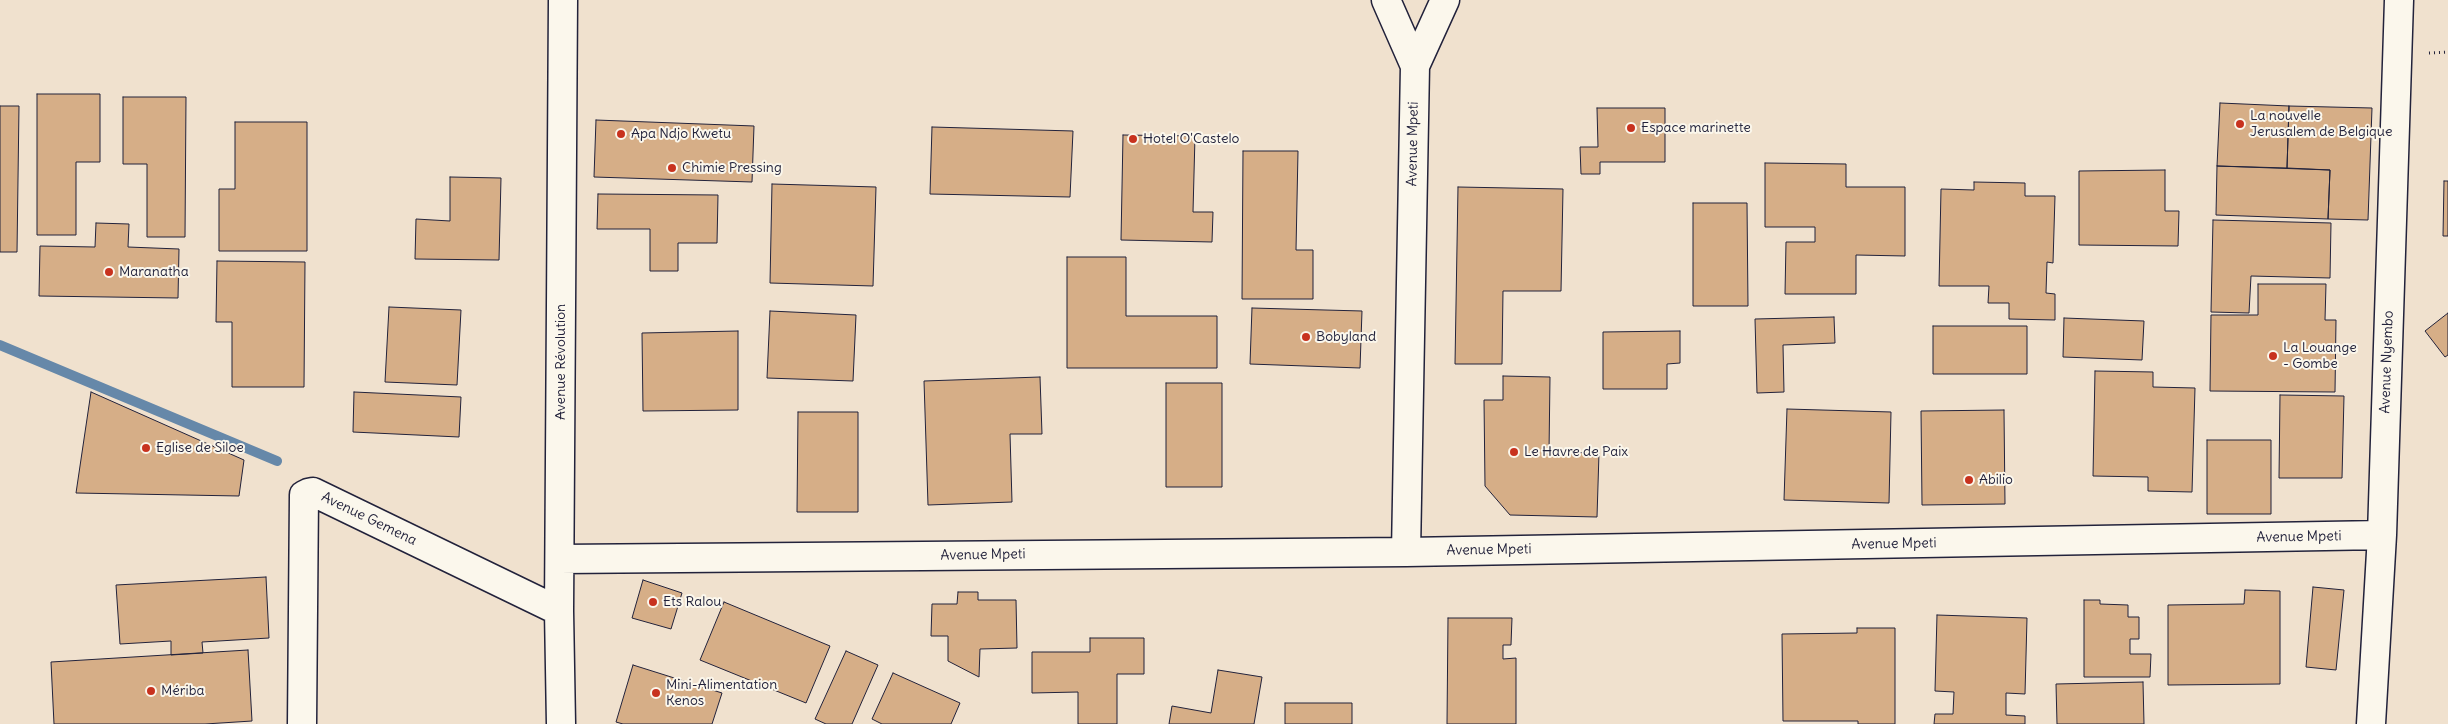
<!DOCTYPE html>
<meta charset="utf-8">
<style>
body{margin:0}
canvas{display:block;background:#f0e1ce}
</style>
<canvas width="2448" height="724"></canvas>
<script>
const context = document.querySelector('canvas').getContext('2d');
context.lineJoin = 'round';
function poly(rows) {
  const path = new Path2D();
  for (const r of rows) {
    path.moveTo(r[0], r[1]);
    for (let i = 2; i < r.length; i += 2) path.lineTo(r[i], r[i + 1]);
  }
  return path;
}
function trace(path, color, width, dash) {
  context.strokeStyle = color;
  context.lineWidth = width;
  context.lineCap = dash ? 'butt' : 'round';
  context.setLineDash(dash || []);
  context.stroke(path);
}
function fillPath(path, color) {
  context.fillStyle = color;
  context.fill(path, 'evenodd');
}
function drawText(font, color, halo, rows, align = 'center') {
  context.font = font + ' Delius,sans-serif';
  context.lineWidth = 4;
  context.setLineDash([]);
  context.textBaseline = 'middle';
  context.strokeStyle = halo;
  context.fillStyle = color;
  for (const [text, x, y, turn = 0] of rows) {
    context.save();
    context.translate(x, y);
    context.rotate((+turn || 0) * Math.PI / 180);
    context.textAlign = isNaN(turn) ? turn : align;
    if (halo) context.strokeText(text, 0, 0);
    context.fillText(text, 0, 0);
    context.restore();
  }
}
trace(poly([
 [0,345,277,461]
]), '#6688a9', 10);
const building = poly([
 [37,94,100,94,100,162,76,162,76,235,37,235,37,94],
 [123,97,186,97,185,237,147,237,147,164,123,164,123,97],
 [2220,103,2289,106,2287,168,2217,166,2220,103],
 [0,106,19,106,17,252,0,252,0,106],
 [2289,106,2372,108,2368,220,2328,219,2330,170,2287,168,2289,106],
 [1597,108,1665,108,1665,162,1600,162,1600,174,1581,174,1580,147,1598,147,1597,108],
 [596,120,754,126,752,182,594,177,596,120],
 [235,122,307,122,307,251,219,251,219,189,235,189,235,122],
 [932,127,1073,131,1070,197,930,194,932,127],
 [1123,135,1195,136,1193,212,1213,212,1212,242,1121,240,1123,135],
 [1243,151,1298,151,1296,250,1313,250,1313,299,1242,299,1243,151],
 [1765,163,1846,164,1846,187,1905,187,1905,256,1856,255,1856,294,1785,294,1786,242,1815,242,1815,227,1765,227,1765,163],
 [2217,166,2330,170,2328,219,2216,215,2217,166],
 [2165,170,2165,211,2179,211,2178,246,2079,245,2079,171,2165,170],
 [450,177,501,178,499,260,415,259,416,219,450,221,450,177],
 [2444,181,2448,181,2448,236,2443,236,2444,181],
 [1974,182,2025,183,2025,196,2055,196,2053,263,2047,262,2046,293,2055,294,2055,320,2009,319,2009,303,1988,303,1989,286,1939,286,1941,189,1974,190,1974,182],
 [772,184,876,187,873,286,770,283,772,184],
 [1458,187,1563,189,1561,291,1503,291,1502,364,1455,364,1458,187],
 [598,194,718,195,717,243,678,243,678,271,650,271,650,229,597,229,598,194],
 [1693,203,1747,203,1748,306,1693,306,1693,203],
 [2213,220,2331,223,2330,278,2251,276,2249,313,2211,312,2213,220],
 [96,223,129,224,128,247,179,249,178,298,39,296,40,246,95,247,96,223],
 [1067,257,1126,257,1126,316,1217,316,1217,368,1067,368,1067,257],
 [217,261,305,262,304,387,232,387,232,322,216,322,217,261],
 [2258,284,2326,284,2325,320,2336,320,2335,392,2210,391,2211,315,2258,315,2258,284],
 [389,307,461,310,457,385,385,382,389,307],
 [1252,308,1362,311,1360,368,1250,364,1252,308],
 [770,311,856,315,853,381,767,378,770,311],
 [2448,313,2448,355,2445,357,2425,331,2448,313],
 [1834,317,1835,343,1783,345,1784,392,1757,393,1755,319,1834,317],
 [2064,318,2144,321,2142,360,2063,357,2064,318],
 [1933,326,2027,326,2027,374,1933,374,1933,326],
 [738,331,738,410,643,411,642,333,738,331],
 [1680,331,1680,363,1667,364,1667,389,1603,389,1603,332,1680,331],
 [2095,371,2153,372,2153,387,2195,388,2192,492,2148,491,2148,477,2093,476,2095,371],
 [1503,376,1550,377,1549,452,1599,453,1597,517,1510,515,1485,486,1484,400,1503,400,1503,376],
 [1040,377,1042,434,1010,434,1012,502,928,505,924,381,1040,377],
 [1166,383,1222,383,1222,487,1166,487,1166,383],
 [91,392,244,460,239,496,76,493,91,392],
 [354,392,461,397,459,437,353,432,354,392],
 [2280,395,2344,396,2342,478,2279,478,2280,395],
 [1787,409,1891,412,1889,503,1784,500,1787,409],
 [2004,410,2005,504,1922,505,1921,411,2004,410],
 [798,412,858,412,858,512,797,512,798,412],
 [2207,440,2271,440,2271,514,2207,514,2207,440],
 [266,577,269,638,202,642,203,653,171,655,171,641,120,644,116,585,266,577],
 [643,580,682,593,671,629,632,618,643,580],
 [2313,587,2344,590,2336,670,2306,667,2313,587],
 [2245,590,2280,591,2280,684,2168,685,2168,605,2244,604,2245,590],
 [958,592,978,592,978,600,1016,600,1017,648,980,649,979,677,948,661,948,636,931,636,932,604,957,604,958,592],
 [2084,600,2100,600,2100,604,2128,605,2128,617,2139,617,2139,639,2130,639,2130,654,2151,654,2150,677,2084,677,2084,600],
 [724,602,830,646,806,703,700,660,724,602],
 [1937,615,2027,618,2025,694,2006,693,2006,715,2025,716,2025,724,1934,724,1935,714,1953,714,1954,692,1935,691,1937,615],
 [1448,618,1512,618,1511,645,1503,645,1503,659,1516,658,1516,724,1447,724,1448,618],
 [1857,628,1895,628,1895,724,1858,724,1858,721,1783,721,1782,634,1857,633,1857,628],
 [1090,638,1144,638,1144,674,1117,674,1117,724,1078,724,1078,692,1032,693,1032,652,1090,652,1090,638],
 [248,650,252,721,205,724,54,724,51,662,248,650],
 [846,651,878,665,852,724,826,724,815,719,846,651],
 [633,665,722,693,712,724,623,724,616,722,633,665],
 [1218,670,1262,677,1254,724,1169,724,1172,706,1211,713,1218,670],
 [893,673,960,703,951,724,882,724,872,719,893,673],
 [2143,682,2144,724,2057,724,2056,684,2143,682],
 [1285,703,1352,703,1352,724,1285,724,1285,703]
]);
fillPath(building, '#d6ae87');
trace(building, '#22223b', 1);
const street = poly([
 [1386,0,1415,66],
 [1406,552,1415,66,1445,0],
 [560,559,1406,552,2382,535],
 [302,724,304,495,308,493,313,492,559,611],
 [561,724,559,611,563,0],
 [2371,724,2382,535,2399,0]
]);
trace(street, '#22223b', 31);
trace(poly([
 [2429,53,2448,52]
]), '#22223b', 3, [1, 4]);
trace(street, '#fbf7ec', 28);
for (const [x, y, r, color] of [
 [2240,124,5,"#c8321e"],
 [1631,128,5,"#c8321e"],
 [621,134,5,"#c8321e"],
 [1133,139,5,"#c8321e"],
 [672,168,5,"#c8321e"],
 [109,272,5,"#c8321e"],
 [1306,337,5,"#c8321e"],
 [2273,356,5,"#c8321e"],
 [146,448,5,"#c8321e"],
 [1514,452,5,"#c8321e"],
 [1969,480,5,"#c8321e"],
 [653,602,5,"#c8321e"],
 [151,691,5,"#c8321e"],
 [656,693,5,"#c8321e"]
]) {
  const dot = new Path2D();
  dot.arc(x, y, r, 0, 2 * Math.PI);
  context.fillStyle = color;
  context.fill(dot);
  trace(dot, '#fbf7ec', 2);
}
drawText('14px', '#22223b', '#fbf7ec', [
 ["La nouvelle",2250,116],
 ["Jerusalem de Belgique",2250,132],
 ["Espace marinette",1641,128],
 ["Apa Ndjo Kwetu",631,134],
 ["Hotel O'Castelo",1143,139],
 ["Chimie Pressing",682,168],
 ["Maranatha",119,272],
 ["Bobyland",1316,337],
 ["La Louange",2283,348],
 ["- Gombe",2283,364],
 ["Eglise de Siloe",156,448],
 ["Le Havre de Paix",1524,452],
 ["Abilio",1979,480],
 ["Ets Ralou",663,602],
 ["Mini-Alimentation",666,685],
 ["Kenos",666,701],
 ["Mériba",161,691]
], 'left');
drawText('14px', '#22223b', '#fbf7ec', [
 ["Avenue Mpeti",1413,144,-89],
 ["Avenue Révolution",561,362,-90],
 ["Avenue Nyembo",2387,362,-88],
 ["Avenue Gemena",369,519,26],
 ["Avenue Mpeti",2299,537,-1],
 ["Avenue Mpeti",1894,544,-1],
 ["Avenue Mpeti",1489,550,-1],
 ["Avenue Mpeti",983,555,-1]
]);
</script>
